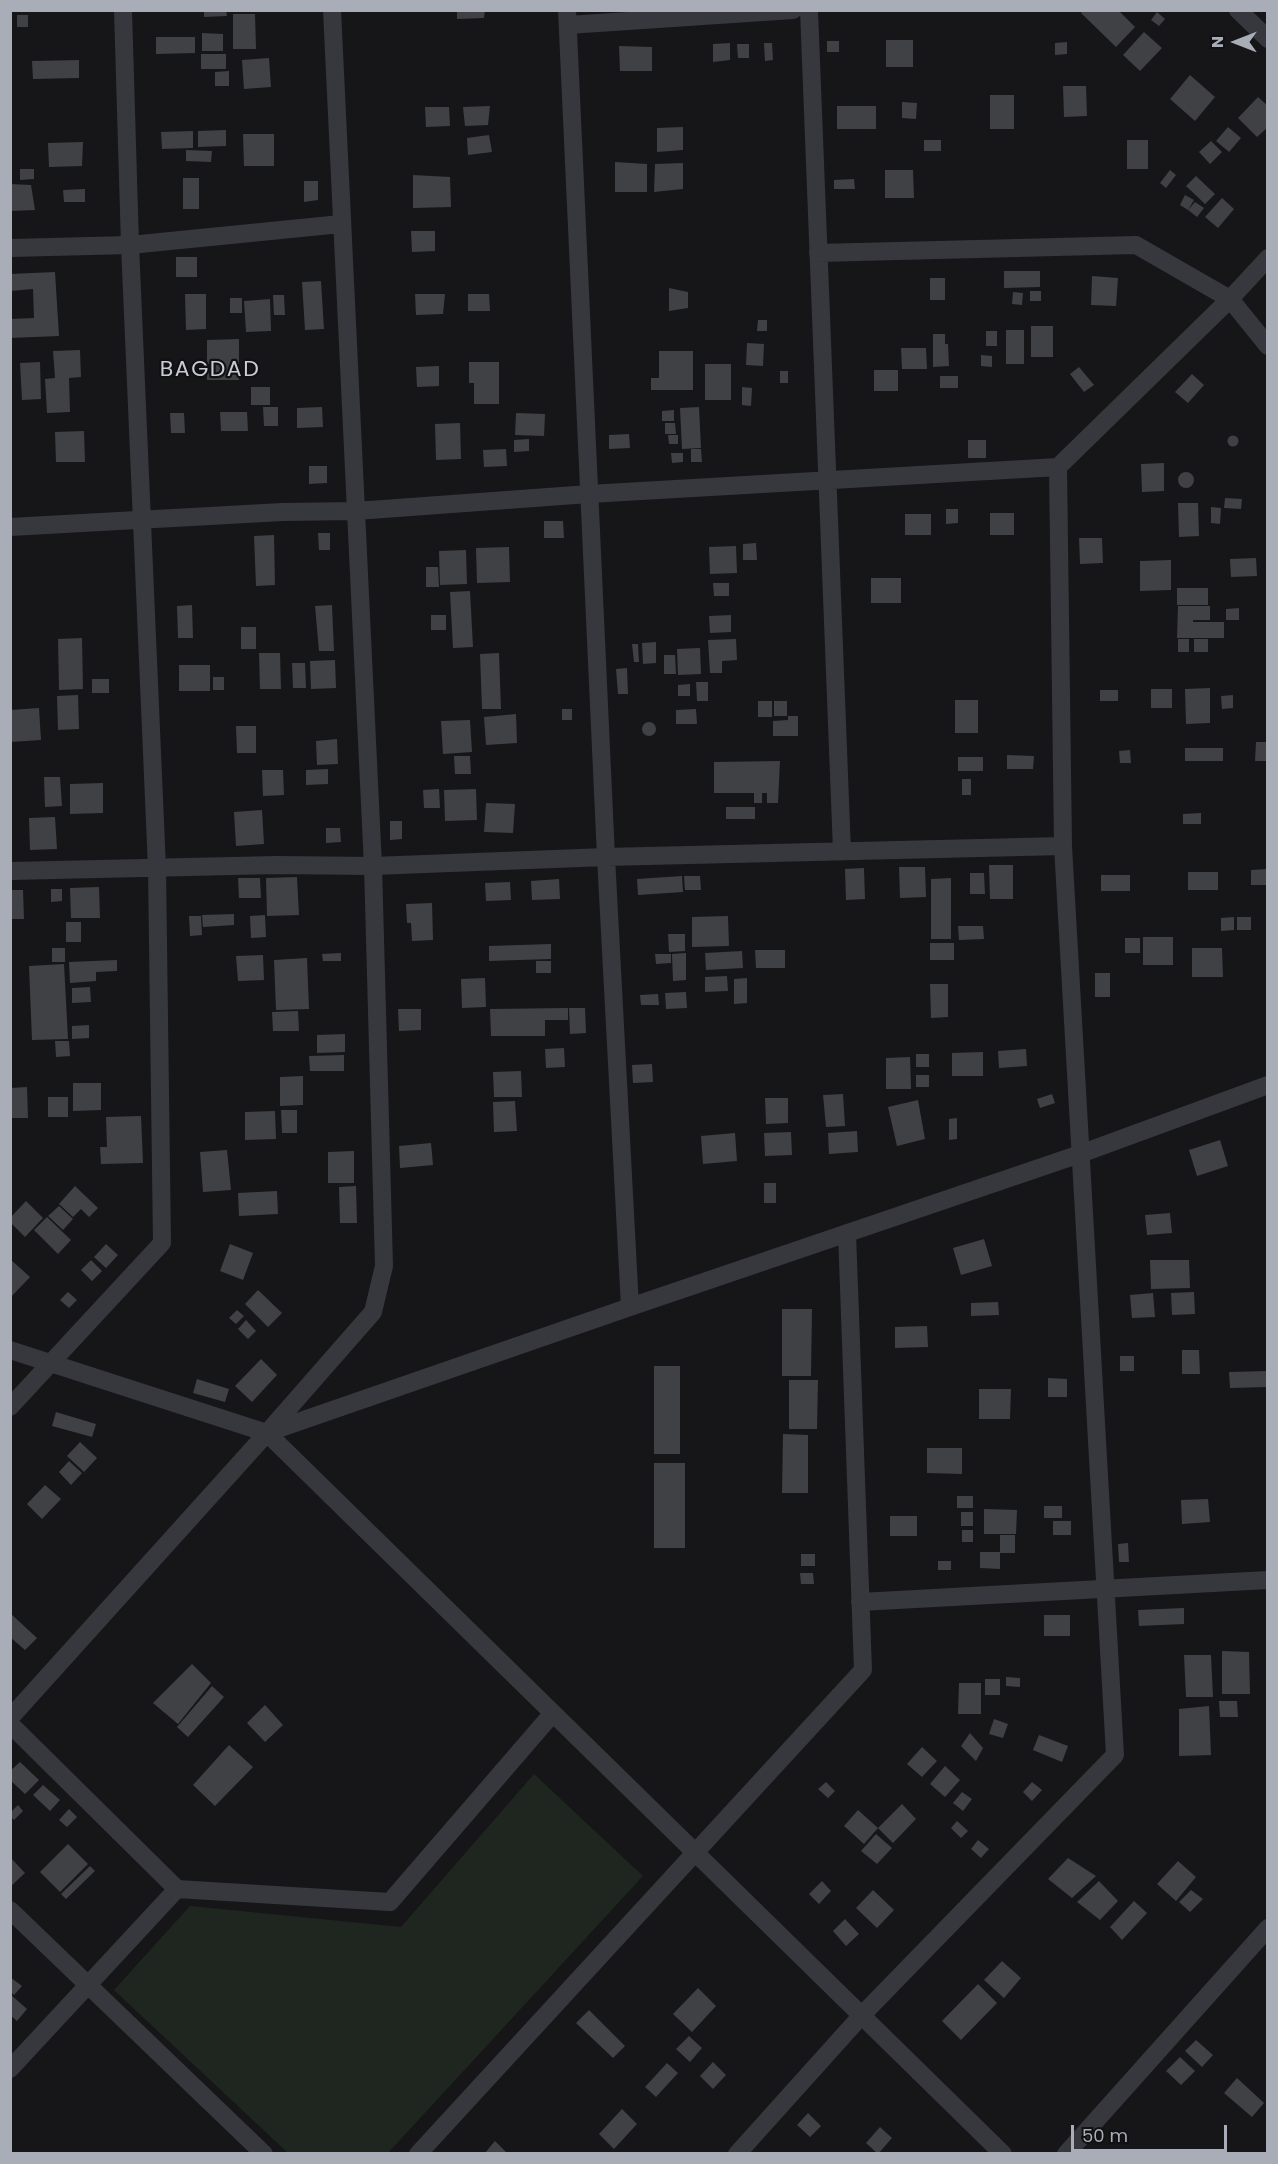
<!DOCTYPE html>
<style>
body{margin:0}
#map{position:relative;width:1278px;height:2164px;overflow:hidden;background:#161618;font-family:Poppins,sans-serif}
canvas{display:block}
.frame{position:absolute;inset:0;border:12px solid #a8adb8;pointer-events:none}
.north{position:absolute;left:1206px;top:12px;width:60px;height:60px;-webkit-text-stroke:4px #111113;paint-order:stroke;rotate:270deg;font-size:16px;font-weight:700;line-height:24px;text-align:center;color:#a8adb8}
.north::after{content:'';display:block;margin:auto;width:21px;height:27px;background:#a8adb8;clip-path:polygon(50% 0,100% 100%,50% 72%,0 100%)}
.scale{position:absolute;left:1071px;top:2125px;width:156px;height:27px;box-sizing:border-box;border:3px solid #a8adb8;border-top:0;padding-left:8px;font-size:18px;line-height:21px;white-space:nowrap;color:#a8adb8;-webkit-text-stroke:4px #111113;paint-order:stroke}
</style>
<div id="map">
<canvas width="1278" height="2164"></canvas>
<div class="frame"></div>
<div class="north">N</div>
<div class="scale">50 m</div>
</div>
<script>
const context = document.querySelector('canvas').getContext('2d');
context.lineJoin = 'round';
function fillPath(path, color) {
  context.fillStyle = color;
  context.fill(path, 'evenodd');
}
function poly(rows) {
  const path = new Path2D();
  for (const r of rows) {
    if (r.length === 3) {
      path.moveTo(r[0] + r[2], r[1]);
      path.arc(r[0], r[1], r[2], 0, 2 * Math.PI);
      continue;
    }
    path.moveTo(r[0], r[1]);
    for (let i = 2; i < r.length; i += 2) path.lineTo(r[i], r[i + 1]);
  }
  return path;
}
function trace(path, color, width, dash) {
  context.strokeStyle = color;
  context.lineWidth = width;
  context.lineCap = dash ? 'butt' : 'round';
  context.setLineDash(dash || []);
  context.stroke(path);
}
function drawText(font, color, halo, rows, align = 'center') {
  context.font = font + ' Poppins,sans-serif';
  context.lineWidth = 4.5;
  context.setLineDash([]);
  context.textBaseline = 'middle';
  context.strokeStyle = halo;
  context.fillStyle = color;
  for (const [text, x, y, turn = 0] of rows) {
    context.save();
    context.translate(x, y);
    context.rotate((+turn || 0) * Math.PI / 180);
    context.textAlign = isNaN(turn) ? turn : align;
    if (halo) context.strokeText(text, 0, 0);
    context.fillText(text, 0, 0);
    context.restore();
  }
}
fillPath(poly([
 [534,1774,643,1876,388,2153,288,2153,114,1990,190,1906,401,1927]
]), '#1e261f');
fillPath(poly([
 [204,10,226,10,227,16,204,17],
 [457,10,485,10,484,18,457,19],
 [1084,10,1118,10,1135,27,1116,47,1081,13],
 [1157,12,1165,19,1159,26,1151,20],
 [233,14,255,14,256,49,233,49],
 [17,15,28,15,28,27,17,27],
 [1144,32,1162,48,1140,71,1123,55],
 [202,33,223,34,223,51,202,51],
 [156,37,195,37,195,53,156,54],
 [886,40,913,40,913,67,886,67],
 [827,41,839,41,839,52,827,52],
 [1067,42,1067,54,1055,55,1055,43],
 [730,43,730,60,713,62,713,44],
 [764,43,772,43,773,60,765,61],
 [737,44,749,44,749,58,738,58],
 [619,46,652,47,652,71,620,71],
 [201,54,226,54,226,69,201,69],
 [269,58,271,87,244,89,242,60],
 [79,60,79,78,33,79,32,61],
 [229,71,229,86,215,86,215,72],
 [1190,75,1215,97,1195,121,1170,99],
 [1063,86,1086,86,1087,116,1064,117],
 [990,95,1014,95,1014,129,990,129],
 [1258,97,1268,106,1268,127,1257,137,1238,118],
 [902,102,917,103,916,119,902,118],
 [490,106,488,125,465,126,463,107],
 [837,106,876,106,876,129,837,129],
 [425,107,449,107,450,126,426,127],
 [683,127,683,150,657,152,657,128],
 [1228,127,1241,138,1229,152,1216,141],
 [226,130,226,146,198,147,198,131],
 [193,131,193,148,162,149,161,132],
 [243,134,274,134,274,166,244,166],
 [489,135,492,152,468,155,467,138],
 [924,140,941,140,941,151,924,151],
 [1127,140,1148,140,1148,169,1127,169],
 [1211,141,1222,152,1210,164,1199,152],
 [83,142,82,166,49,167,48,143],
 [186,150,212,151,211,162,186,161],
 [615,162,647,164,647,192,615,192],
 [683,163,683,189,654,192,655,164],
 [20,169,34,169,34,179,20,180],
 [885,170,913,170,914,198,885,198],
 [1170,170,1176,175,1166,188,1160,183],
 [413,175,450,177,451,207,413,208],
 [1196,176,1215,194,1205,204,1186,186],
 [183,178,199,178,199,209,183,209],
 [854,179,855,189,834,189,834,180],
 [304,181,318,181,318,200,304,202],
 [10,184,31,185,35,210,10,211],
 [85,189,85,202,64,202,63,190],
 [1185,195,1194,200,1188,210,1180,205],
 [1222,198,1234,209,1218,228,1205,217],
 [1195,202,1204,208,1197,217,1188,210],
 [411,231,435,231,435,251,412,252],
 [176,257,197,257,197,277,176,277],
 [1004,271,1040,271,1040,287,1004,288],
 [55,272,59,336,10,338,10,319,34,318,33,289,10,291,10,274],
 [1092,276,1118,278,1116,306,1091,305],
 [930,278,945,278,945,300,930,300],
 [321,281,324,329,305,330,302,282],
 [669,288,688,292,688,308,669,311],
 [1030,291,1041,291,1041,301,1030,301],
 [1013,292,1023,293,1022,305,1012,304],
 [185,294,206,294,206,329,186,330],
 [415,294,445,294,443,314,416,315],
 [468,294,489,294,490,311,468,311],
 [273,295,284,295,285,315,274,315],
 [230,298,242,298,242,313,230,313],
 [270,299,271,331,246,332,244,301],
 [758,320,767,320,767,331,757,331],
 [1031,326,1053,326,1053,357,1031,357],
 [1006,330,1024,330,1024,364,1006,364],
 [986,331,997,331,997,346,986,346],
 [933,334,945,334,945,344,948,344,949,366,933,367],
 [239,339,239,380,207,380,207,340],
 [747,343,764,344,763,366,746,365],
 [901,348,926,348,927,369,902,369],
 [80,350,81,377,69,378,70,412,47,413,45,379,55,378,53,351],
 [659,351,693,351,693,390,651,390,651,378,659,378],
 [981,355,992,356,992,367,981,366],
 [40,362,41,399,22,400,20,363],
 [469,362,499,362,499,404,474,404,474,383,469,383],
 [705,364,731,364,731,400,705,400],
 [439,366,439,386,417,387,416,367],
 [1079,367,1094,385,1084,392,1070,374],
 [874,370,898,370,898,391,874,391],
 [780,371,788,371,788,383,780,383],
 [1192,374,1204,385,1188,403,1175,392],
 [940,376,958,376,958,388,940,388],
 [251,387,270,387,270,405,251,405],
 [742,387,752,388,751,406,742,405],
 [263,407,278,407,278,426,264,426],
 [322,407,323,427,297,428,297,408],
 [699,407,701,448,682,449,680,408],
 [674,410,674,421,662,421,662,411],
 [220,412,247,412,248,431,221,431],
 [170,413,184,413,185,433,171,433],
 [516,413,545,414,544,436,515,435],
 [460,423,461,459,436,460,435,424],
 [665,423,675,423,676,434,665,434],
 [84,431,85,462,56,462,55,432],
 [629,434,630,448,609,449,609,435],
 [668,435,678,435,678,444,669,444],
 [1233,441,5.5],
 [529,439,529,451,514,452,514,440],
 [968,440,986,440,986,458,968,458],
 [506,449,507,466,484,467,483,450],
 [691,449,701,449,702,462,691,462],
 [671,453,683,453,683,462,672,463],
 [1164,463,1164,491,1142,492,1141,464],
 [309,466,327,466,327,483,309,484],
 [1186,480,8],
 [1225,498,1242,499,1241,509,1224,508],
 [1178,503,1198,503,1199,536,1179,537],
 [1211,507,1221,508,1220,524,1211,523],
 [946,509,958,509,958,523,946,524],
 [990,513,1014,513,1014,535,990,535],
 [905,514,931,514,931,535,905,535],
 [544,521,563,521,564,538,544,538],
 [318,533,330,533,330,550,319,550],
 [274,535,275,585,256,586,254,536],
 [1079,538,1102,538,1103,563,1080,564],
 [756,543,757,560,743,560,743,544],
 [736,546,737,573,710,574,709,547],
 [509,547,510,582,477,583,476,548],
 [466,550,467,584,440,585,439,551],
 [1256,558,1257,576,1231,577,1230,559],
 [1171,560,1171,590,1140,591,1140,561],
 [426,567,438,567,439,587,426,587],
 [871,578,901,578,901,603,871,603],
 [713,583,729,583,729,596,714,596],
 [1177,588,1208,588,1208,605,1177,605],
 [470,591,473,647,453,648,450,592],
 [192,605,193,638,178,638,177,606],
 [332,605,334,651,319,651,315,606],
 [1178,606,1210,606,1210,620,1193,620,1193,622,1224,622,1224,638,1177,638],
 [1239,608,1239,620,1226,620,1226,609],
 [431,615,446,615,446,630,431,630],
 [731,615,731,632,710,633,709,616],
 [241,627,256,627,256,649,241,649],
 [82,638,83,689,59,690,58,639],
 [736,639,737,660,722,661,722,673,710,673,708,640],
 [1178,639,1189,639,1189,652,1178,652],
 [1194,639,1208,639,1208,652,1194,652],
 [656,642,656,663,643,664,642,643],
 [632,644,638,644,639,662,634,662],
 [700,648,701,674,678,675,677,649],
 [259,653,280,653,281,689,260,689],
 [499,653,501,709,482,709,480,654],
 [664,655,675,655,676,674,664,674],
 [335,660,336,688,311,689,310,661],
 [292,663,305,663,306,688,293,688],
 [179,665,210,665,210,691,179,691],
 [627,668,628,694,618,694,616,669],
 [213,677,224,677,224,690,213,690],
 [92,679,109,679,109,693,92,693],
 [696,682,708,682,708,701,697,701],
 [690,684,690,696,678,696,678,685],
 [1210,688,1210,723,1186,724,1185,689],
 [1151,689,1172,689,1172,708,1151,708],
 [1100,690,1118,690,1118,701,1100,701],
 [78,695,79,729,58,730,57,696],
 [1233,695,1233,708,1222,709,1221,696],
 [955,700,978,700,978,733,955,733],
 [758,701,772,701,772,717,758,717],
 [774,701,787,701,787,716,774,716],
 [39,708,41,740,10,742,10,710],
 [562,709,572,709,572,720,562,720],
 [696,709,697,724,676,724,676,710],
 [516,714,517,743,486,745,484,717],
 [788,716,798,716,798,736,773,736,773,721,788,720],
 [470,720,472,752,443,754,441,721],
 [649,729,7],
 [236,726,256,726,256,753,237,753],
 [337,739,338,764,317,765,316,741],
 [1256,742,1268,742,1268,761,1255,761],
 [1185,748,1223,748,1223,761,1185,761],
 [1130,750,1131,763,1120,763,1119,751],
 [1007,755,1034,756,1033,769,1007,769],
 [454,756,470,756,471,774,455,774],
 [958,757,983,757,983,771,958,771],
 [780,761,778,803,767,803,767,793,762,793,762,803,754,803,754,793,714,793,714,762],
 [328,769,328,784,306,785,306,770],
 [262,770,283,770,284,795,263,796],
 [44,777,60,777,62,806,45,807],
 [962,779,971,779,971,795,962,795],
 [103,783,103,813,70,814,70,784],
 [439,789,440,808,424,808,423,790],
 [476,789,477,820,445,821,444,790],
 [486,803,515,804,513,833,484,832],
 [726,807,755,807,755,819,726,819],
 [262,810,264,844,236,846,234,812],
 [1201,813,1201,824,1183,824,1183,814],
 [55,817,57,849,30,850,29,818],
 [390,821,402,821,402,839,390,840],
 [326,828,340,828,341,842,326,843],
 [989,865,1013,865,1013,899,990,899],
 [899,867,925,867,926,897,900,898],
 [864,868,865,899,846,900,845,869],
 [1268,869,1268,885,1251,885,1251,870],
 [1188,872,1218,872,1218,890,1188,890],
 [970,873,984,873,985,894,970,894],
 [1101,875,1130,875,1130,891,1101,891],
 [682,876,683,892,638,895,637,879],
 [684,876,700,876,701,890,685,890],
 [297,877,299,915,267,916,266,878],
 [238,878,260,878,261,898,239,898],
 [951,878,951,939,931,939,931,879],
 [559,879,560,899,532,900,531,881],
 [510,882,511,900,486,901,485,883],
 [99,887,100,918,71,918,70,888],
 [51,889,62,889,62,901,51,902],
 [10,890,23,890,24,919,10,919],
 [432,903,433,940,412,941,411,923,407,923,406,904],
 [234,914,234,925,203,927,202,915],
 [265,915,266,937,251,938,250,916],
 [189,916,201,916,202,935,190,936],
 [728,916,729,946,692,947,692,917],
 [1234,917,1234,930,1221,931,1221,918],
 [1237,917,1251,917,1251,930,1237,930],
 [66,922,81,922,81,942,66,942],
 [958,926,983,926,984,939,959,940],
 [668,934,685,934,685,951,669,952],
 [1143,937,1173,937,1173,965,1143,965],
 [1125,938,1140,938,1140,953,1125,953],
 [930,943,954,943,954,960,930,960],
 [551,944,551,959,489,961,489,946],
 [52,948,65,948,65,962,52,962],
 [1192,948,1222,948,1223,977,1192,977],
 [755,950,785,950,785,968,756,968],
 [742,951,743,968,706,970,705,953],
 [341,953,341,961,323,961,322,954],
 [686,953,686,980,673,981,672,954],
 [655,954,671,954,671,963,656,964],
 [263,955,264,980,238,981,236,956],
 [307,958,309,1009,276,1010,274,960],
 [117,960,117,971,96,972,96,981,70,983,69,962],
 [536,961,551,961,551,973,536,973],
 [64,964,68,1039,32,1040,29,966],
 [1095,973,1110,973,1110,997,1095,997],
 [727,976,728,991,705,992,705,977],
 [485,978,486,1007,462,1008,461,979],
 [747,978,747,1003,734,1004,734,979],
 [930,984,948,984,948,1017,931,1018],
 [90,987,91,1002,72,1003,72,988],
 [686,992,687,1008,666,1009,665,993],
 [658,994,659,1005,641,1005,640,995],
 [568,1008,568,1020,545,1020,545,1036,491,1036,490,1009],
 [569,1008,585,1008,586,1033,570,1034],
 [398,1009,421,1009,421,1030,399,1031],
 [298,1011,299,1031,273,1031,272,1012],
 [89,1025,89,1038,72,1039,72,1026],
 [345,1034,345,1052,317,1053,317,1035],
 [55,1041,69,1041,70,1056,56,1057],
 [564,1048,565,1067,546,1068,545,1049],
 [1026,1049,1027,1066,999,1068,998,1051],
 [983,1052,983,1076,952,1076,952,1053],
 [916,1054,929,1054,929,1067,916,1067],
 [344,1055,344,1071,310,1071,309,1056],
 [910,1057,911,1089,886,1089,886,1058],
 [652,1064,653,1082,633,1083,632,1065],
 [521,1071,522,1097,494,1097,493,1072],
 [916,1075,929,1075,929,1087,916,1087],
 [303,1076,303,1105,280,1106,280,1077],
 [73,1083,101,1083,101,1110,73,1111],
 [27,1087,28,1118,10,1118,10,1088],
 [843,1094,845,1126,826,1127,823,1095],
 [1052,1094,1055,1103,1040,1108,1037,1099],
 [48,1097,68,1097,68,1117,48,1117],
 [765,1098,788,1098,788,1123,766,1124],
 [918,1100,925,1139,897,1146,888,1107],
 [515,1101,517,1131,494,1132,493,1102],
 [281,1110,297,1110,297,1133,282,1133],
 [275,1111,276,1139,245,1140,245,1112],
 [141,1116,143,1163,101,1164,100,1147,107,1147,106,1117],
 [957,1118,957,1139,949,1140,949,1119],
 [857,1131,858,1152,829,1154,828,1133],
 [791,1132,792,1155,765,1156,764,1133],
 [735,1133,737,1161,703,1164,701,1136],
 [1220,1140,1228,1166,1197,1176,1189,1150],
 [431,1143,433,1165,400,1168,399,1146],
 [227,1150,231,1190,203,1192,200,1152],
 [354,1151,354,1183,328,1183,328,1152],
 [764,1183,776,1183,776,1203,764,1203],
 [75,1186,98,1208,89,1217,81,1209,73,1217,59,1204],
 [356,1186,357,1223,340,1223,339,1187],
 [277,1191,278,1214,239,1216,238,1193],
 [26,1201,43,1218,25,1237,10,1222,10,1218],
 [59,1206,73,1219,63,1230,48,1216],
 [1170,1213,1172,1233,1147,1235,1145,1215],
 [47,1217,71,1240,58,1254,34,1230],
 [984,1239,992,1266,961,1275,953,1248],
 [106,1244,118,1255,106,1268,94,1257],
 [230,1244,253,1253,243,1280,220,1271],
 [10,1259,30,1277,10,1298],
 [91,1260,102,1271,92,1281,81,1270],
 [1150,1260,1189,1260,1190,1288,1151,1289],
 [258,1290,282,1313,268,1327,245,1304],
 [68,1292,77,1300,69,1308,60,1300],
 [1194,1292,1195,1314,1172,1315,1171,1293],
 [1153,1293,1155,1317,1132,1318,1130,1295],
 [998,1302,999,1315,971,1316,971,1303],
 [782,1309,812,1309,811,1376,782,1376],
 [237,1310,244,1316,236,1324,229,1318],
 [246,1320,256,1331,248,1339,238,1329],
 [927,1326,928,1347,895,1348,895,1327],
 [1182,1350,1199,1350,1200,1374,1182,1374],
 [1120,1356,1134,1356,1134,1371,1120,1371],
 [261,1359,277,1375,252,1402,235,1386],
 [654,1366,680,1366,680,1454,654,1454],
 [1268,1371,1268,1387,1230,1388,1229,1372],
 [1048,1378,1067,1379,1067,1397,1048,1397],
 [197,1379,229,1389,225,1402,193,1393],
 [789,1380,818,1380,817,1429,789,1429],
 [979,1389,1011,1389,1010,1419,979,1419],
 [56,1412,96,1424,92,1437,52,1426],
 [783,1434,808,1435,808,1493,782,1493],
 [80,1442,97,1458,84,1472,67,1456],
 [927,1448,962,1448,962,1474,927,1473],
 [69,1461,82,1473,71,1485,59,1472],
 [654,1463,685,1463,685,1548,654,1548],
 [45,1485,61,1499,42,1519,27,1504],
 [957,1496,973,1496,973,1508,957,1508],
 [1208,1499,1210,1522,1182,1524,1181,1500],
 [1044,1506,1062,1506,1062,1518,1044,1518],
 [984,1509,1017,1510,1016,1534,984,1534],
 [961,1512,973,1512,973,1526,961,1526],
 [890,1516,917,1516,917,1536,890,1536],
 [1053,1521,1071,1521,1071,1535,1053,1535],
 [962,1530,973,1530,973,1542,962,1542],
 [1000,1535,1015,1535,1015,1553,1000,1553,1000,1569,980,1568,980,1552,1000,1552],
 [1128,1543,1129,1562,1119,1562,1118,1544],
 [801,1554,815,1554,815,1566,801,1566],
 [938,1561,951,1561,951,1570,938,1570],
 [800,1573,813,1573,814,1584,801,1584],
 [1184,1608,1184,1624,1139,1626,1138,1610],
 [10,1613,37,1638,25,1650,10,1637],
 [1044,1615,1070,1615,1070,1636,1044,1636],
 [1222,1651,1249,1652,1250,1694,1222,1694],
 [1184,1655,1211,1655,1213,1697,1186,1697],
 [192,1664,211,1683,178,1724,153,1703],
 [1006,1677,1020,1678,1020,1687,1006,1686],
 [985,1679,1000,1679,1000,1695,985,1695],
 [959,1683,981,1683,981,1714,958,1714],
 [212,1686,224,1697,188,1737,177,1727],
 [1219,1701,1237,1701,1238,1717,1220,1717],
 [265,1705,283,1725,265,1742,247,1723],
 [1209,1706,1211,1755,1179,1756,1179,1709],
 [994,1719,1008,1724,1003,1738,989,1734],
 [970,1733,983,1748,976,1761,961,1746],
 [1039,1735,1068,1746,1062,1762,1033,1750],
 [229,1745,253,1767,215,1806,193,1785],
 [922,1747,937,1761,922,1777,907,1764],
 [20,1762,39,1780,25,1794,10,1780,10,1771],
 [945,1766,960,1780,945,1797,930,1784],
 [826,1782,835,1791,828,1798,818,1789],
 [1032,1782,1042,1790,1032,1801,1023,1792],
 [43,1785,60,1800,50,1811,33,1795],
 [962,1792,972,1799,963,1811,953,1803],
 [902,1804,916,1819,893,1843,878,1828],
 [18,1805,23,1811,14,1820,10,1816,10,1813],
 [69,1809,77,1817,67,1827,59,1820],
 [858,1810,878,1828,864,1844,844,1826],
 [957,1821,968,1831,961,1838,951,1828],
 [876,1834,892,1848,877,1864,861,1851],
 [978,1840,989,1849,981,1858,971,1849],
 [68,1844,88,1864,60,1892,40,1872],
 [10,1857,25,1873,10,1887],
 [1068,1858,1096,1876,1072,1898,1048,1879],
 [1178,1861,1196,1877,1176,1901,1157,1884],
 [90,1866,95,1871,66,1899,61,1894],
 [822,1881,831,1891,819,1904,809,1894],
 [1099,1881,1118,1901,1100,1920,1077,1902],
 [873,1890,894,1910,877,1928,856,1908],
 [1191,1890,1203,1899,1190,1912,1179,1902],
 [1134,1901,1147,1913,1122,1940,1110,1927],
 [845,1919,859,1934,846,1946,833,1931],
 [1002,1961,1021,1978,1004,1998,984,1980],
 [10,1977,22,1986,14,1995,10,1991],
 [978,1984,997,2003,961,2040,942,2021],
 [698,1988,716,2006,692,2032,673,2014],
 [10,1994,27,2009,17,2021,10,2015],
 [589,2010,625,2046,613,2058,576,2023],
 [689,2036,702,2048,690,2062,676,2049],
 [1196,2040,1213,2055,1202,2067,1185,2051],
 [1180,2057,1195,2071,1181,2085,1166,2071],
 [713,2062,726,2075,713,2089,700,2076],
 [667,2063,678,2073,656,2097,645,2087],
 [1237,2078,1264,2103,1252,2117,1224,2093],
 [622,2109,637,2124,614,2149,599,2134],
 [808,2113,821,2126,810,2137,797,2125],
 [880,2127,892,2138,878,2154,866,2143],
 [495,2141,508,2154,484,2154]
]), '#404145');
trace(poly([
 [567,10,606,857,630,1307],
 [809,10,842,851],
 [1238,10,1268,39],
 [568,25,793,10],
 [10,248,130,245,341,224],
 [818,253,1136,245,1230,299,1268,346],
 [10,527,282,512,356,511,589,494,1058,467],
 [10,871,277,865,373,866,606,857,1063,846],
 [10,1350,267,1433,1003,2154],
 [10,1407,162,1243,157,868,130,245,123,10],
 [269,1432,630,1307,1080,1154,1268,1085],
 [860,1602,1268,1580],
 [10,1718,267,1433,373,1312,384,1266,373,866,332,10],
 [10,1724,177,1889,390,1902,553,1713],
 [10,1910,264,2154],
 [10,2069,177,1889],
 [418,2154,863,1670,847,1233],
 [737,2154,862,2015,1115,1755,1063,846,1058,467,1230,299,1268,258],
 [1066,2154,1268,1928]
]), '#37383d', 18);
context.letterSpacing = '1.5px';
drawText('22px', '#c9ccd4', '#111113', [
 ["BAGDAD",210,370]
]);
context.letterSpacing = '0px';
</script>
